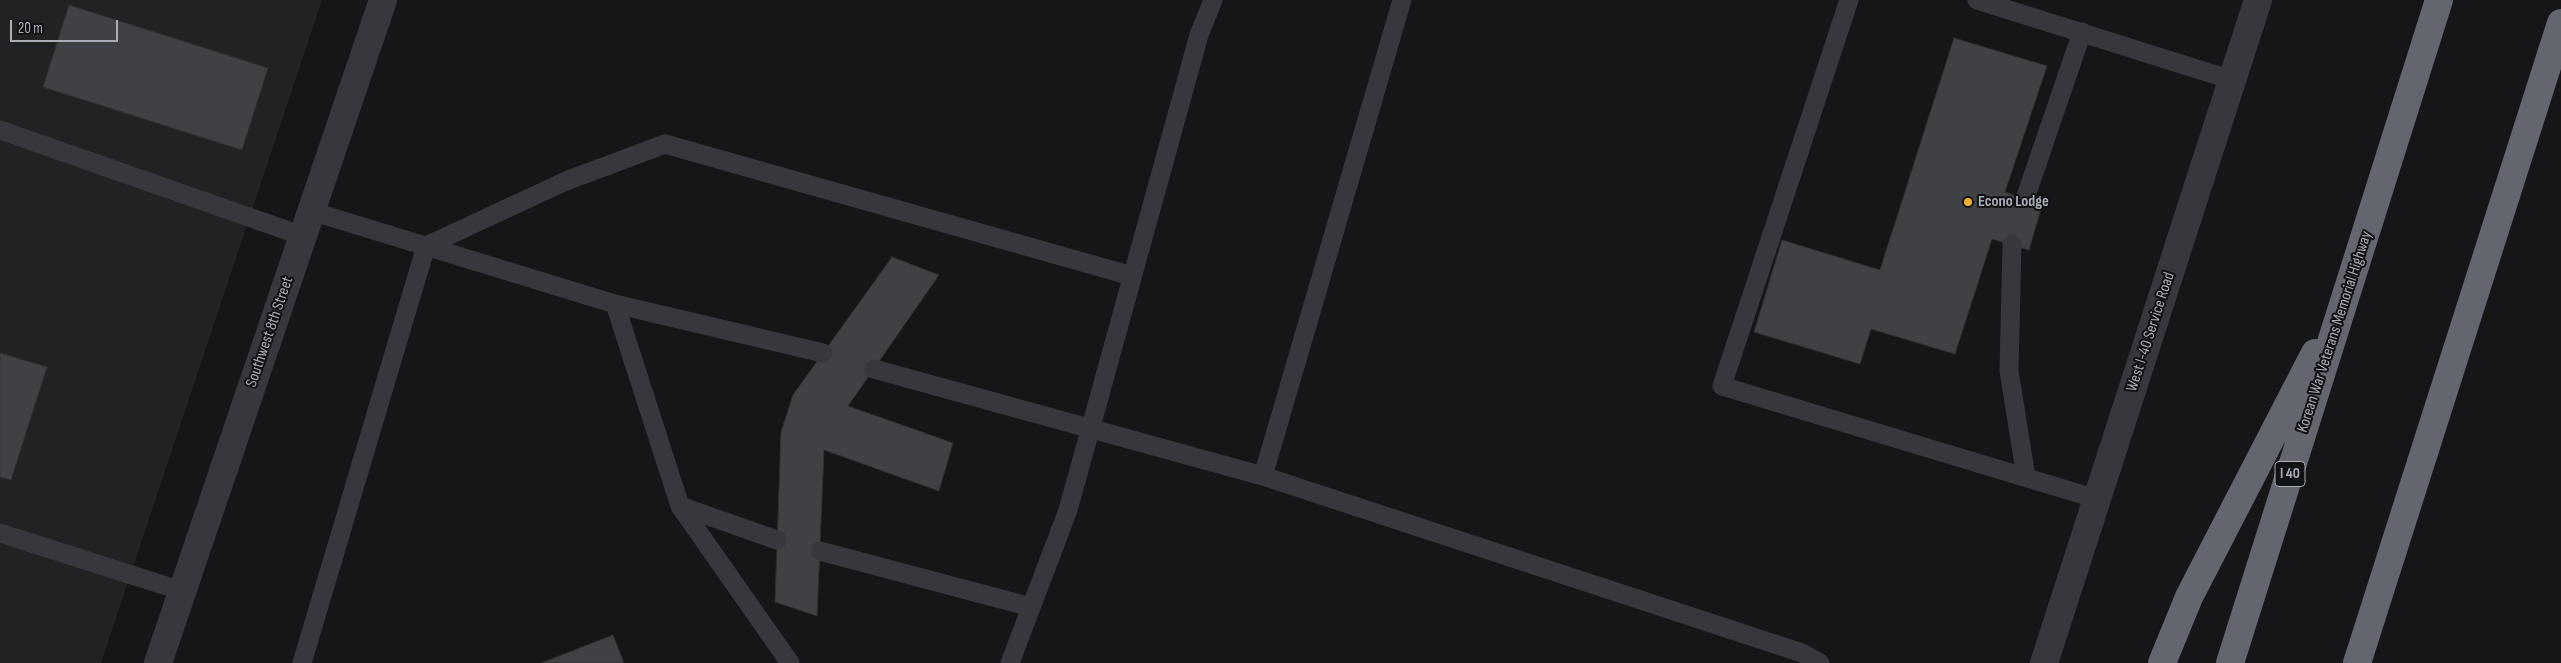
<!DOCTYPE html>
<style>
body{margin:0}
#map{position:relative;width:2561px;height:663px;overflow:hidden;background:#161618;font-family:"Sofia Sans Condensed",sans-serif}
canvas{display:block}
.scale{position:absolute;left:10px;top:20px;width:108px;height:22px;box-sizing:border-box;border:2px solid #a8adb8;border-top:0;padding-left:6px;font-size:15px;line-height:18px;white-space:nowrap;color:#a8adb8;-webkit-text-stroke:4px #111113;paint-order:stroke}
</style>
<div id="map">
<canvas width="2561" height="663"></canvas>
<div class="scale">20 m</div>
</div>
<script>
const context = document.querySelector('canvas').getContext('2d');
context.lineJoin = 'round';
function fillPath(path, color) {
  context.fillStyle = color;
  context.fill(path, 'evenodd');
}
function poly(rows) {
  const path = new Path2D();
  for (const r of rows) {
    path.moveTo(r[0], r[1]);
    for (let i = 2; i < r.length; i += 2) path.lineTo(r[i], r[i + 1]);
  }
  return path;
}
function trace(path, color, width, dash) {
  context.strokeStyle = color;
  context.lineWidth = width;
  context.lineCap = dash ? 'butt' : 'round';
  context.setLineDash(dash || []);
  context.stroke(path);
}
function drawText(font, color, halo, rows, align = 'center') {
  context.font = font + ' "Sofia Sans Condensed",sans-serif';
  context.lineWidth = 4;
  context.setLineDash([]);
  context.textBaseline = 'middle';
  context.strokeStyle = halo;
  context.fillStyle = color;
  for (const [text, x, y, turn = 0] of rows) {
    context.save();
    context.translate(x, y);
    context.rotate((+turn || 0) * Math.PI / 180);
    context.textAlign = isNaN(turn) ? turn : align;
    if (halo) context.strokeText(text, 0, 0);
    context.fillText(text, 0, 0);
    context.restore();
  }
}
fillPath(poly([
 [0,0,322,0,101,663,0,663]
]), '#222225');
const building = poly([
 [69,5,268,68,242,150,43,87,69,5],
 [1954,38,2047,66,2005,192,2042,205,2029,250,1992,239,1955,354,1871,329,1860,364,1754,332,1782,240,1880,270,1954,38],
 [892,257,939,275,848,406,953,443,939,491,824,450,817,616,775,602,781,432,793,395,892,257],
 [0,353,47,367,11,480,0,477,0,353],
 [613,635,624,663,541,663,613,635]
]);
fillPath(building, '#404145');
trace(building, '#303034', 1);
trace(poly([
 [1849,0,1722,386,2097,499],
 [1977,0,2232,80],
 [0,130,303,236],
 [2025,199,2082,32],
 [311,211,615,304,680,506,790,663],
 [2012,244,2009,371,2026,477],
 [615,304,823,353],
 [874,369,1263,476,1802,653,1820,663],
 [1263,476,1402,0],
 [680,506,777,540],
 [0,533,182,591],
 [820,551,1031,607],
 [302,663,426,246,566,181,665,144,1132,276],
 [1010,663,1068,510,1199,35,1213,0]
]), '#37383d', 19);
trace(poly([
 [158,663,383,0],
 [2044,663,2258,0]
]), '#37383d', 28);
trace(poly([
 [2162,663,2189,597,2315,353],
 [2230,663,2439,0],
 [2357,663,2561,23]
]), '#63666e', 28);
for (const [x, y, r, color] of [
 [1968,202,5,"#f2b134"]
]) {
  const dot = new Path2D();
  dot.arc(x, y, r, 0, 2 * Math.PI);
  context.fillStyle = color;
  context.fill(dot);
  trace(dot, '#111113', 2);
}
for (const [x, y, w] of [
 [2290,474,30]
]) {
  const box = new Path2D();
  box.roundRect(x - w / 2, y - 12.5, w, 25, 4);
  context.fillStyle = '#111113';
  context.fill(box);
  trace(box, '#a8adb8', 1);
}
drawText('bold 15px', '#a8adb8', null, [
 ["I 40",2290,474]
]);
drawText('bold 16px', '#a8adb8', '#111113', [
 ["Econo Lodge",1978,202]
], 'left');
drawText('16px', '#a8adb8', '#111113', [
 ["Southwest 8th Street",270,332,-71],
 ["West I-40 Service Road",2151,332,-72],
 ["Korean War Veterans Memorial Highway",2335,332,-72]
]);
</script>
